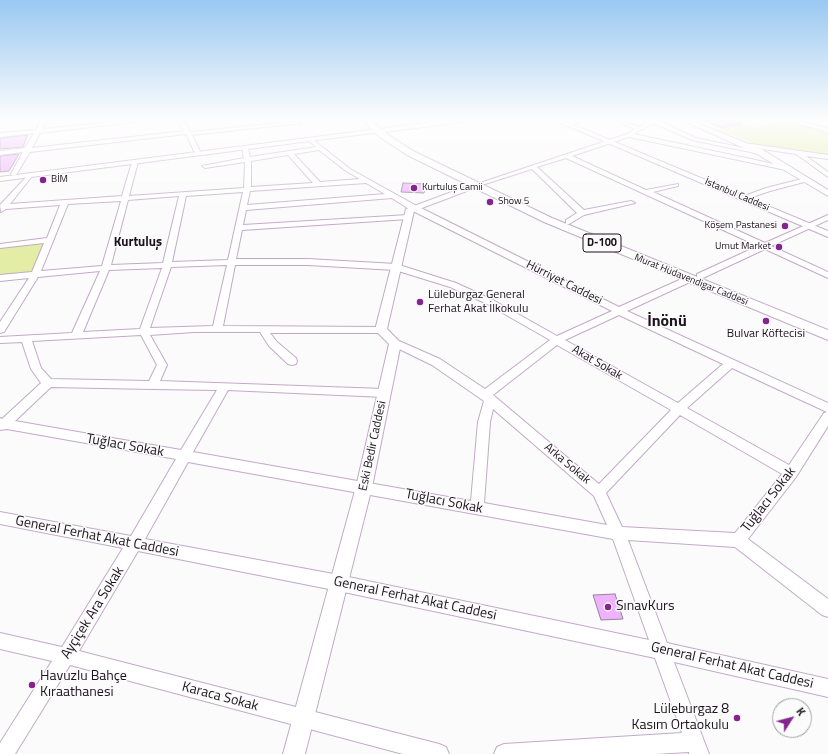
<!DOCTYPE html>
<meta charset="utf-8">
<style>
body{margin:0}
#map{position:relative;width:828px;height:754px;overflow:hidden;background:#fbfbfb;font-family:"Titillium Web",sans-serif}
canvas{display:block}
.north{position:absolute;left:772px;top:698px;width:40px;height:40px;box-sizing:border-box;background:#fbfbfb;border:1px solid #a29ea2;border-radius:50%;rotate:54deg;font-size:11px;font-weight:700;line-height:16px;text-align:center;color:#1c131d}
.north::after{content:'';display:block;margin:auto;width:14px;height:18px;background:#83248f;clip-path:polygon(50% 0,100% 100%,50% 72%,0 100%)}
</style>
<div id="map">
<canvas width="828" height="754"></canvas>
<div class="north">K</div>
</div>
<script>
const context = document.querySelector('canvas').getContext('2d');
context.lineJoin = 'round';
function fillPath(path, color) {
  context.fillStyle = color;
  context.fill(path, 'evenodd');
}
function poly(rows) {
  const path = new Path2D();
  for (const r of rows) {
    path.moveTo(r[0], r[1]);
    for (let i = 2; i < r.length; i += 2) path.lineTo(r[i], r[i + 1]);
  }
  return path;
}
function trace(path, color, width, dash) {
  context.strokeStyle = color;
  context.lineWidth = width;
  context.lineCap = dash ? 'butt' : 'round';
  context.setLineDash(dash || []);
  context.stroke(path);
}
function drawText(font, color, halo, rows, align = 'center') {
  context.font = font + ' "Titillium Web",sans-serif';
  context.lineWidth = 3;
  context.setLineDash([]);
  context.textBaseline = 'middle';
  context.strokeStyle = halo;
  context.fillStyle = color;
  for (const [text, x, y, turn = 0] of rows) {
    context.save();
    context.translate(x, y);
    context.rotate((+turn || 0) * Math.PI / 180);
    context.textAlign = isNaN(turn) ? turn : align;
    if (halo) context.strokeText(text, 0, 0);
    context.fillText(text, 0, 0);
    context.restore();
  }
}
fillPath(poly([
 [773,120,785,120,828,131,828,155,760,146,718,130,743,124,756,128,775,121],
 [46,241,34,272,0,276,0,248]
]), '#e4eda6');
const building = poly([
 [703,120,742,120,742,123,722,128,703,120],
 [28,135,23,147,0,149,0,138,28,135],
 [19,154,9,171,0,172,0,156,19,154],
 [403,183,427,184,424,193,401,192,403,183],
 [615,594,623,619,601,620,593,595,615,594]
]);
fillPath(building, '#efb2fd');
trace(building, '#97809c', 1);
const minor = poly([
 [41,120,47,120,42,129,132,120,150,120,40,133,32,148,184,131,177,120,183,120,191,132,299,121,302,123,192,135,200,151,197,153,194,151,186,134,30,152,16,175,12,175,11,174,23,152,0,155,0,151,25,148,34,133,0,137,0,133,36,130,41,120],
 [577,120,586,120,567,126,564,124,577,120],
 [614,120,621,120,639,127,650,120,657,120,696,138,763,152,760,154,692,140,653,123,634,134,788,167,789,168,786,170,629,137,572,156,646,190,678,184,678,186,653,192,765,243,828,215,828,220,771,246,828,272,828,278,765,249,703,278,697,278,697,274,758,246,566,158,537,167,584,210,631,201,635,203,584,215,569,224,566,224,566,220,577,213,532,169,485,184,480,183,627,134,635,129,614,120],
 [785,120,794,120,828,128,828,132,785,120],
 [311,138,350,169,415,205,619,307,686,277,692,277,692,281,627,311,828,403,828,426,796,477,748,539,828,599,828,617,822,615,735,547,628,540,667,643,828,679,828,697,674,662,709,754,689,754,689,752,655,754,494,754,497,747,504,744,682,733,655,658,339,591,138,551,79,651,439,744,446,747,449,754,403,754,70,665,15,754,0,754,0,743,52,661,0,649,0,633,62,647,123,548,0,524,0,512,131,536,176,459,7,429,0,430,0,418,2,419,41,383,31,369,22,342,0,343,0,337,72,333,100,271,38,277,4,332,0,333,0,322,29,278,0,281,0,275,32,272,44,243,0,248,0,244,47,238,60,205,6,209,1,212,0,205,30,173,33,175,10,204,122,196,132,162,135,160,138,162,129,196,244,188,245,162,205,168,202,166,244,158,242,148,245,146,248,148,250,157,316,147,308,140,311,138],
 [319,150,346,171,360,179,320,182,294,154,319,150],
 [288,155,313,183,251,187,251,161,288,155],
 [366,183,385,194,247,205,250,191,366,183],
 [243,192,228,260,172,262,186,196,243,192],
 [179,196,163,263,111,265,128,200,179,196],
 [392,198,409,209,612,311,557,336,493,300,456,283,396,264,308,259,236,259,242,230,408,219,412,217,408,215,243,225,246,210,392,198],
 [121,201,102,266,41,271,68,204,121,201],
 [227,265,213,326,150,328,171,267,227,265],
 [235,265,308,265,395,270,450,287,487,304,550,340,485,389,440,359,399,341,391,341,390,343,391,345,432,365,484,401,478,422,471,501,193,452,228,390,384,397,390,393,384,389,160,381,167,365,150,335,194,332,260,332,269,346,288,364,292,365,296,364,297,361,296,358,277,342,270,333,381,333,386,330,381,327,223,326,235,265],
 [162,268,140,329,83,332,109,270,162,268],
 [619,315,723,364,678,403,565,340,619,315],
 [141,335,157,365,149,381,51,379,41,368,32,341,141,335],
 [557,345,671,410,599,484,493,395,557,345],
 [732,368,827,412,824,413,789,465,687,408,732,368],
 [51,387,153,389,217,390,181,450,15,421,51,387],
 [493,409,594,496,607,525,484,503,490,422,493,409],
 [680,415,782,474,735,533,622,527,606,493,680,415],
 [188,462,613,539,649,640,339,575,145,539,188,462],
 [751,144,828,155,828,159,806,156,828,172,828,177,796,154,749,147,749,145,751,144],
 [806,178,809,180,808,181,770,191,743,200,739,198,766,188,806,178]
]);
const major = poly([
 [449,120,466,120,463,122,385,132,382,130,385,128,449,120],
 [554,120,562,120,828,231,828,237,554,120],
 [682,120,690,120,763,150,828,190,828,196,757,154,682,120],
 [378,129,381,131,380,132,0,181,0,177,378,129],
 [473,184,480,186,414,211,387,329,401,343,372,487,305,754,283,754,356,487,389,344,375,330,406,209,473,184]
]);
const highway = poly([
 [362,120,371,120,387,134,413,151,552,218,828,330,828,340,544,222,407,155,381,138,362,120]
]);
trace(minor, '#c2aac7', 2);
trace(major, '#c2aac7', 2);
trace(highway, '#c2aac7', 2);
fillPath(minor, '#fff');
fillPath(major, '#fff');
fillPath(highway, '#fff');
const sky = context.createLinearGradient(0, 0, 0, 225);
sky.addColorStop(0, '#99c8f1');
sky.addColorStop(0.53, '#fdfdfd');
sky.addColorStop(1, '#fdfdfd00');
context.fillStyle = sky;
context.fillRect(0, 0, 828, 225);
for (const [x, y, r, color] of [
 [43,180,4,"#83248f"],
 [414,188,4,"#83248f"],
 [490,202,4,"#83248f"],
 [785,226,4,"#83248f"],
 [779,247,4,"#83248f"],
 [420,302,4,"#83248f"],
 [766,321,4,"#83248f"],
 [608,607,4,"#83248f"],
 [32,685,4,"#83248f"],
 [737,718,4,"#83248f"]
]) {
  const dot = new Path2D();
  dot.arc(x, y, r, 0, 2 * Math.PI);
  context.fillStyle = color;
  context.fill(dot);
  trace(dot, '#fbfbfb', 1.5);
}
drawText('10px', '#1c131d', '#fbfbfb', [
 ["BİM",51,180],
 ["Kurtuluş Camii",422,188],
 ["Show 5",498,202],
 ["Köşem Pastanesi",777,226,"right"],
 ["Umut Market",771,247,"right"]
], 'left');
drawText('10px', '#1c131d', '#fbfbfb', [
 ["İstanbul Caddesi",737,195,23],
 ["Murat Hüdavendigar Caddesi",691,280,22]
]);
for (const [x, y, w] of [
 [602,243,38]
]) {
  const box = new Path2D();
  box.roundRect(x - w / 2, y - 9, w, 18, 3);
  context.fillStyle = '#fbfbfb';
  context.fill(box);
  trace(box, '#1c131d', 1);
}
drawText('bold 11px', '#1c131d', null, [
 ["D-100",602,243]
]);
drawText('12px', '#1c131d', '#fbfbfb', [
 ["Hürriyet Caddesi",564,283,27],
 ["Akat Sokak",597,363,30],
 ["Eski Bedir Caddesi",373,446,-78],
 ["Arka Sokak",567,464,40]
]);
drawText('12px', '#1c131d', '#fbfbfb', [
 ["Lüleburgaz General",428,295],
 ["Ferhat Akat İlkokulu",428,309],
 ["Bulvar Köftecisi",766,334,"center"]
], 'left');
drawText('bold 13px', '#1c131d', '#fbfbfb', [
 ["Kurtuluş",138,243]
]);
drawText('14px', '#1c131d', '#fbfbfb', [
 ["Tuğlacı Sokak",125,446,10],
 ["Tuğlacı Sokak",769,500,-52],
 ["Tuğlacı Sokak",444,502,11],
 ["General Ferhat Akat Caddesi",97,537,11],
 ["General Ferhat Akat Caddesi",415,599,12],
 ["Ayçiçek Ara Sokak",93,613,-58],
 ["General Ferhat Akat Caddesi",732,666,13],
 ["Karaca Sokak",220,697,15]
]);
drawText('14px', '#1c131d', '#fbfbfb', [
 ["SınavKurs",616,607],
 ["Havuzlu Bahçe",40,677],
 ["Kıraathanesi",40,693],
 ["Lüleburgaz 8",729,710,"right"],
 ["Kasım Ortaokulu",729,726,"right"]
], 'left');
drawText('bold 16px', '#1c131d', '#fbfbfb', [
 ["İnönü",667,322]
]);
</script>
